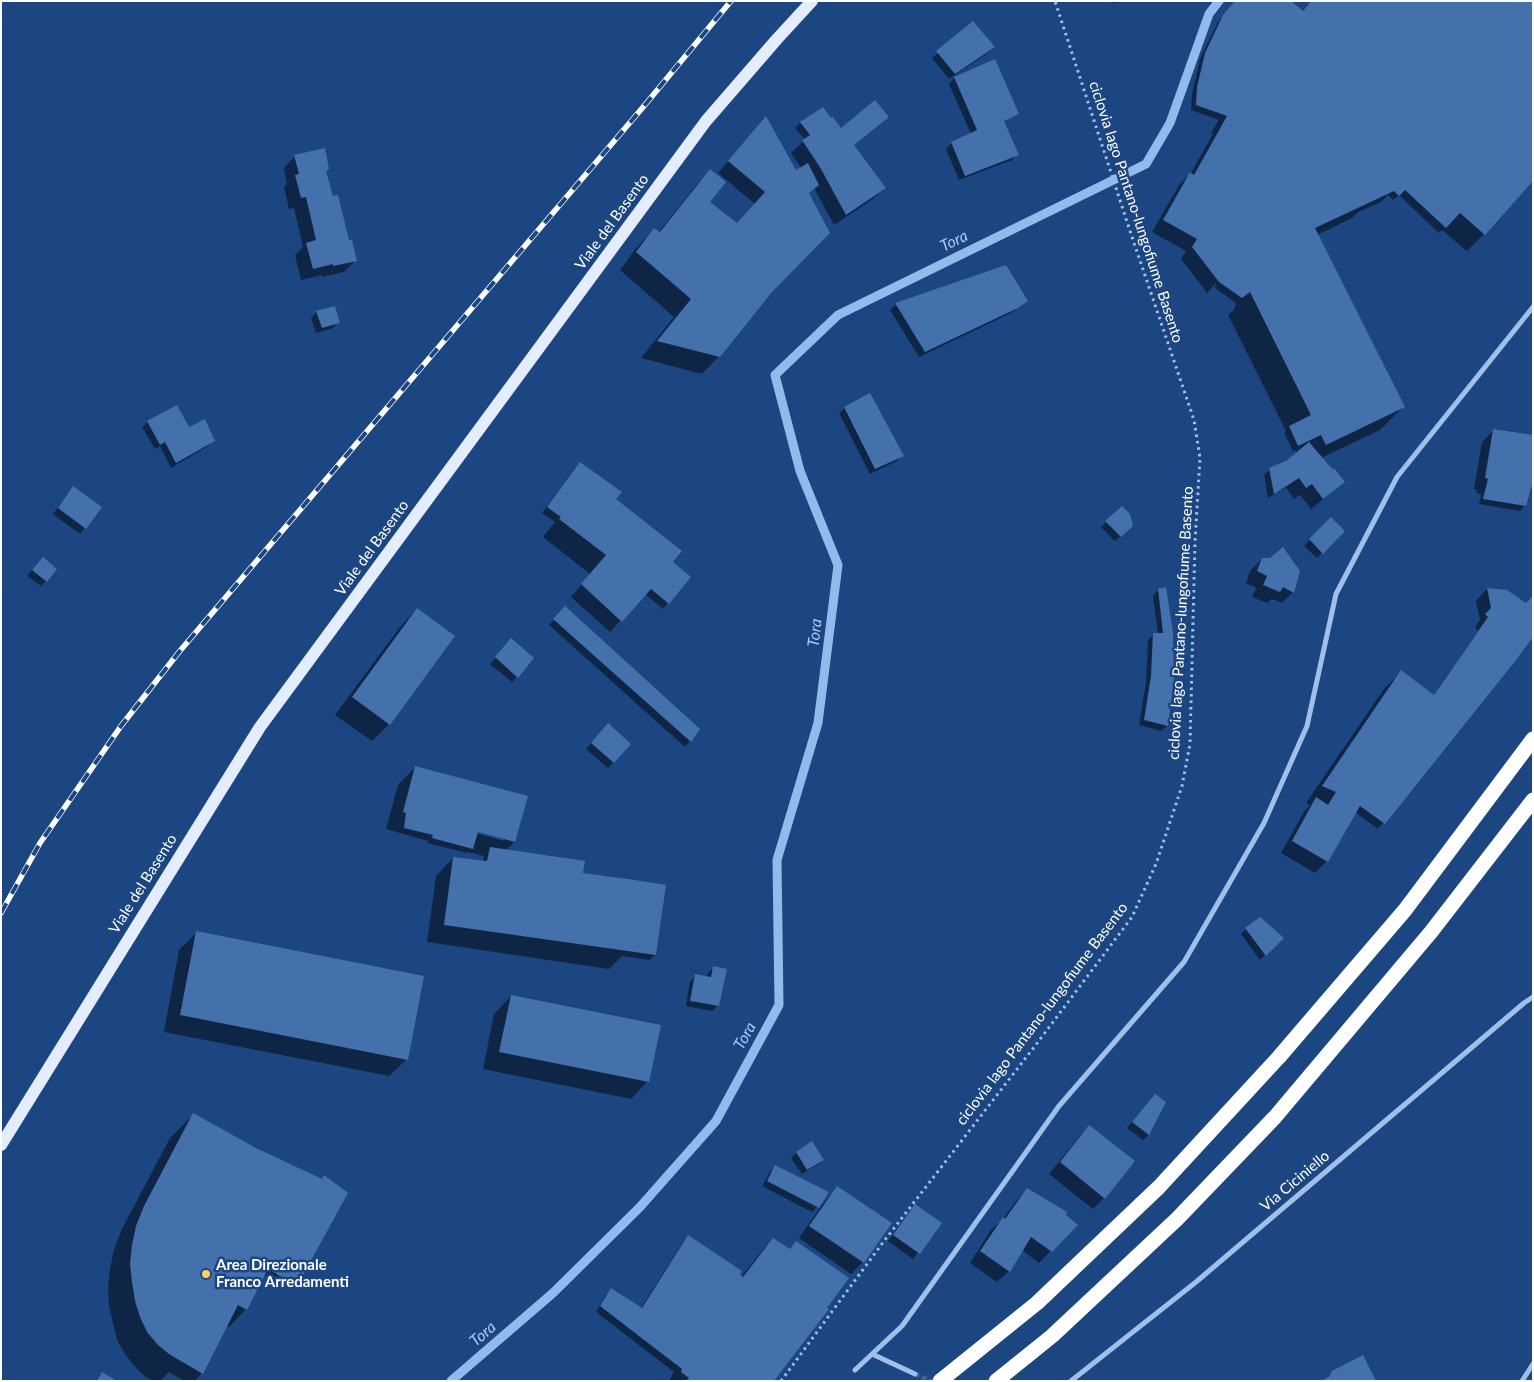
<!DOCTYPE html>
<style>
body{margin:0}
#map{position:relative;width:1534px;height:1382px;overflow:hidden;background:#1c4681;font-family:Lato,sans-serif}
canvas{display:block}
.frame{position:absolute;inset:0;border:2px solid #fff;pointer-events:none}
</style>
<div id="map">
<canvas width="1534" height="1382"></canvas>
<div class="frame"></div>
</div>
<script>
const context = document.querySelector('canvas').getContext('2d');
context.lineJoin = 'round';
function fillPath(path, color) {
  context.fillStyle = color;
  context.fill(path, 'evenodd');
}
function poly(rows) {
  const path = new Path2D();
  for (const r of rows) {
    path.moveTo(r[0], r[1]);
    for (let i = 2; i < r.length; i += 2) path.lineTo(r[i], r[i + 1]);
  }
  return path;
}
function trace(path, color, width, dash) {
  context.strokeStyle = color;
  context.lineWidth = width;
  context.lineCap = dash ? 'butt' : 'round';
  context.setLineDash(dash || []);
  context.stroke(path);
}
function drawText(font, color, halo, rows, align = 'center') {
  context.font = font + ' Lato,sans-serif';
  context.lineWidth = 5;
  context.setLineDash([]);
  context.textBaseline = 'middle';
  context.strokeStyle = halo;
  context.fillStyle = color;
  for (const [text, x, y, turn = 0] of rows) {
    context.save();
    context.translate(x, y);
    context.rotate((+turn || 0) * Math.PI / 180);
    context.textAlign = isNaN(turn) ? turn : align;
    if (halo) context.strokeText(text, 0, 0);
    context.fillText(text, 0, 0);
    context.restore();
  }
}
fillPath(poly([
 [1111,1,1129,1,1112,3],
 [1236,1,1302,12,1311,1,1484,234,1467,251,1442,230,1439,233,1399,195,1393,200,1388,195,1381,202,1358,212,1352,218,1317,235,1403,407,1380,430,1321,458,1343,482,1331,493,1311,509,1300,495,1294,499,1286,487,1268,498,1264,475,1270,469,1287,462,1297,454,1295,450,1293,451,1284,433,1286,431,1228,315,1234,310,1236,303,1215,288,1216,283,1207,293,1181,259,1186,251,1152,232,1179,185,1191,173,1213,134,1211,133,1219,120,1191,110,1192,94,1200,59,1218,22],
 [973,22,994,47,988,53,949,79,932,58],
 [995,61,1017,113,1013,118,1013,115,998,123,999,125,1012,118,1003,123,1017,154,1012,160,959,180,946,149,952,143,971,134,949,84,954,78],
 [766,118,796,171,801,168,791,153,805,140,795,128,800,123,853,146,885,188,873,199,834,225,814,188,808,194,772,291,719,356,702,374,641,358,674,317,620,270,637,247,654,230,658,233,699,182,710,171,708,202,736,225,755,204,718,173],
 [295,156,325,171,332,198,356,260,344,272,322,277,322,275,301,280,295,255,303,247,294,208,289,209,284,187,287,184,284,168],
 [1005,267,1027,301,1011,313,919,357,890,310,896,304],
 [317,312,338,323,333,328,316,333,311,318],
 [845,408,902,455,897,461,870,474,839,413],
 [148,422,189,428,214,440,208,446,171,468,160,446,155,449,142,427],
 [1494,430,1525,505,1520,511,1479,504,1481,494,1476,493,1477,490,1474,489,1482,442],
 [575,469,671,562,668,603,663,609,645,594,610,632,571,597,590,574,543,537,555,522,542,513],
 [73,488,85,528,80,534,53,514],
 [1331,518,1344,531,1317,558,1304,546],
 [1106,522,1126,531,1115,541,1101,527],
 [1262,559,1293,592,1282,603,1272,599,1267,603,1252,597,1256,588,1246,583,1250,571],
 [37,564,46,581,41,586,27,576],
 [1165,589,1167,726,1161,731,1139,725,1146,682,1148,640,1154,634,1158,634,1153,596,1158,590],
 [1487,589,1507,591,1515,659,1378,829,1355,812,1327,861,1315,873,1281,853,1305,810,1310,805,1306,803,1384,689,1401,672,1433,696,1478,631,1475,627,1480,620,1476,601],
 [566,608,699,730,685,747,549,625],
 [417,609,389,724,372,741,335,715,400,627],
 [506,646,517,677,512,682,490,664],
 [603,730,630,744,608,768,586,749],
 [415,767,526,797,514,842,505,851,581,874,655,955,649,960,622,956,609,969,427,942,436,876,453,858,483,862,484,856,468,852,467,853,427,843,428,841,386,829,398,785],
 [473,830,504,838,504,841,472,832],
 [1246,929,1282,938,1260,960,1241,934],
 [196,933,407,1059,389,1076,164,1032,179,950],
 [714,967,718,1005,712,1011,686,1006,690,981,696,976,707,978,708,973],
 [511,996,648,1081,631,1099,483,1069,494,1014],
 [1150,1101,1165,1102,1148,1135,1143,1140,1127,1128],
 [193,1115,296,1285,291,1290,264,1275,246,1309,229,1327,226,1325,202,1373,195,1381,184,1381,169,1372,160,1381,153,1381,146,1377,135,1367,125,1354,117,1340,109,1306,108,1287,110,1269,114,1250,121,1231,170,1138],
 [1089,1126,1104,1198,1093,1209,1049,1174,1078,1138],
 [812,1143,823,1159,817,1165,802,1174,791,1158,796,1153],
 [775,1167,822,1205,837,1187,891,1223,863,1262,851,1274,799,1238,822,1205,820,1204,812,1212,762,1186,770,1172],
 [1027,1190,1076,1225,1039,1263,1022,1250,1009,1271,997,1282,970,1263,991,1230,1003,1219,1016,1201],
 [915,1205,940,1224,913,1259,888,1241],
 [688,1236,741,1277,762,1251,773,1239,789,1250,796,1242,773,1381,669,1381,674,1372,596,1312,606,1295,612,1289,641,1308,683,1242]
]), '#0007');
trace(poly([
 [451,1381,553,1293,640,1207,716,1121,779,1005,777,860,818,723,838,565,800,471,775,375,838,315,1146,164,1170,123,1209,14,1219,1]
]), '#93baec', 9);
fillPath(poly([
 [1235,1,1291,1,1303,11,1311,1,1533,1,1533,181,1485,235,1460,213,1446,228,1405,190,1399,196,1394,191,1315,228,1405,407,1326,445,1321,435,1298,446,1289,426,1311,415,1250,292,1242,298,1219,282,1192,247,1197,239,1163,220,1190,172,1194,175,1227,116,1196,105,1197,87,1205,53,1223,15],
 [973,21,995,47,955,74,936,51],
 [995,59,1019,114,1004,121,1019,155,965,176,951,142,977,130,954,77],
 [875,100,889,117,854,145,886,188,846,215,821,169,802,140,810,135,800,122,823,107,831,118,832,116,841,128],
 [766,116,796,170,808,163,819,185,809,193,830,233,772,292,720,357,657,341,691,299,636,252,654,228,660,232,710,169,726,182,710,202,737,223,765,192,728,161],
 [325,148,329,169,326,171,333,196,338,195,349,240,352,240,357,261,333,266,333,264,313,269,306,243,316,240,306,197,301,198,295,175,299,174,294,155],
 [1006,265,1028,301,1018,308,925,352,895,303],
 [335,306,340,323,322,328,316,311],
 [870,393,904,456,875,469,844,407],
 [177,405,189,427,205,419,215,441,176,463,165,442,160,445,147,421],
 [1493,429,1533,435,1533,481,1526,506,1483,499,1488,479,1485,478],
 [1309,442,1333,470,1334,468,1345,482,1323,499,1312,484,1306,488,1299,478,1274,494,1269,468,1286,461],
 [580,462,622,492,616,499,682,551,673,562,691,577,669,604,651,589,622,622,581,584,606,555,559,519,561,517,547,507],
 [73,486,102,507,86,529,58,508],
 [1122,506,1130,514,1133,526,1121,537,1105,521],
 [1331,517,1345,531,1323,554,1309,539],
 [1283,547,1300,571,1294,593,1283,587,1280,592,1263,585,1267,576,1257,571,1262,558,1270,558],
 [43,557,57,569,47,582,32,570],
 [1166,587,1173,633,1174,679,1168,726,1144,720,1151,676,1153,633,1163,633,1158,589],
 [1487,588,1507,590,1526,603,1533,596,1533,637,1516,660,1385,824,1360,806,1328,862,1292,841,1316,797,1328,805,1336,792,1322,786,1401,670,1434,695,1488,617,1485,614,1491,608],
 [565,606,700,729,691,742,553,619],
 [417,608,455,636,390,725,352,697],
 [511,638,534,658,518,678,495,657],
 [608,723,631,744,614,763,591,743],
 [415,766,528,796,515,842,478,832,473,849,432,838,433,835,404,828,406,813,403,812],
 [490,847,585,861,583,873,635,880,666,885,656,955,444,925,453,857,487,861],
 [1260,917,1284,938,1266,956,1245,928],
 [196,931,424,976,408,1060,180,1015],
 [713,966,727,969,719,1006,690,1001,695,974,711,977],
 [511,995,661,1025,649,1082,499,1052],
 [1155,1094,1166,1102,1149,1135,1132,1122],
 [193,1113,256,1148,322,1179,324,1175,348,1193,297,1286,268,1269,247,1310,238,1305,203,1374,169,1354,158,1345,147,1332,140,1317,135,1301,132,1282,130,1264,132,1245,136,1226,144,1206],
 [1089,1125,1135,1161,1105,1199,1060,1162],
 [812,1141,824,1160,807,1170,796,1152],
 [775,1165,829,1192,819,1208,767,1181],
 [837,1186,892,1223,864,1263,809,1226],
 [1027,1188,1067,1212,1066,1215,1078,1225,1052,1252,1031,1237,1010,1272,980,1251,1003,1217,1005,1219],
 [915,1204,942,1223,920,1254,893,1235],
 [688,1235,742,1271,740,1274,743,1277,773,1238,790,1249,796,1241,849,1278,827,1308,829,1309,774,1381,686,1381,689,1378,681,1372,682,1369,600,1306,611,1288,642,1308],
 [1363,1355,1376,1381,1321,1381,1330,1376,1332,1371],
 [102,1372,117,1381,97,1381]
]), '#4470ab');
trace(poly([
 [915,1374,931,1381]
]), '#3e6294', 5, [5, 2.5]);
trace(poly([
 [781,1381,881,1245,1038,1042,1132,917,1156,864,1182,786,1190,744,1195,542,1200,458,1194,420,1131,234,1055,1]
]), '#a0c0ea', 3, [2.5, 4]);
trace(poly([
 [872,1354,915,1374],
 [855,1370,902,1326,1059,1106,1184,962,1264,823,1307,726,1336,594,1397,477,1533,307],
 [1071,1381,1196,1282,1524,1003,1533,997],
 [1522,1381,1533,1364]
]), '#a0c0ea', 5);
trace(poly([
 [1,1145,260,727,706,121,777,39,812,1]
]), '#e3edfe', 12);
trace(poly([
 [940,1381,1037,1303,1159,1187,1279,1057,1405,910,1533,739],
 [996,1381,1052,1336,1177,1219,1275,1117,1431,932,1533,800]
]), '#fff', 15);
const rail = poly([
 [1,913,40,843,121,726,179,652,644,106,731,1]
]);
trace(rail, '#fff', 5.5);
trace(rail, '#1c4681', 4, [11]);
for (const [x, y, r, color] of [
 [206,1274,5,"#fbd15d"]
]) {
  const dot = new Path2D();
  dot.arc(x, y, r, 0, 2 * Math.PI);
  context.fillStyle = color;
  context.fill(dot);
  trace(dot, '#1c4681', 2);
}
drawText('15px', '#fff', '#1c4681', [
 ["ciclovia lago Pantano-lungofiume Basento",1136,212,72],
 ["Viale del Basento",612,222,-54],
 ["Viale del Basento",372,548,-54],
 ["ciclovia lago Pantano-lungofiume Basento",1181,623,-87],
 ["Viale del Basento",143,884,-58],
 ["ciclovia lago Pantano-lungofiume Basento",1042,1014,-53],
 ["Via Ciciniello",1295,1181,-40]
]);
drawText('bold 15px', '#fff', '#1c4681', [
 ["Area Direzionale",216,1265],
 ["Franco Arredamenti",216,1282]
], 'left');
drawText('italic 16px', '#abcaf2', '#1c4681', [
 ["Tora",954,241,-26],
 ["Tora",815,633,-83],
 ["Tora",745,1036,-61],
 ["Tora",483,1334,-41]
]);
</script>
